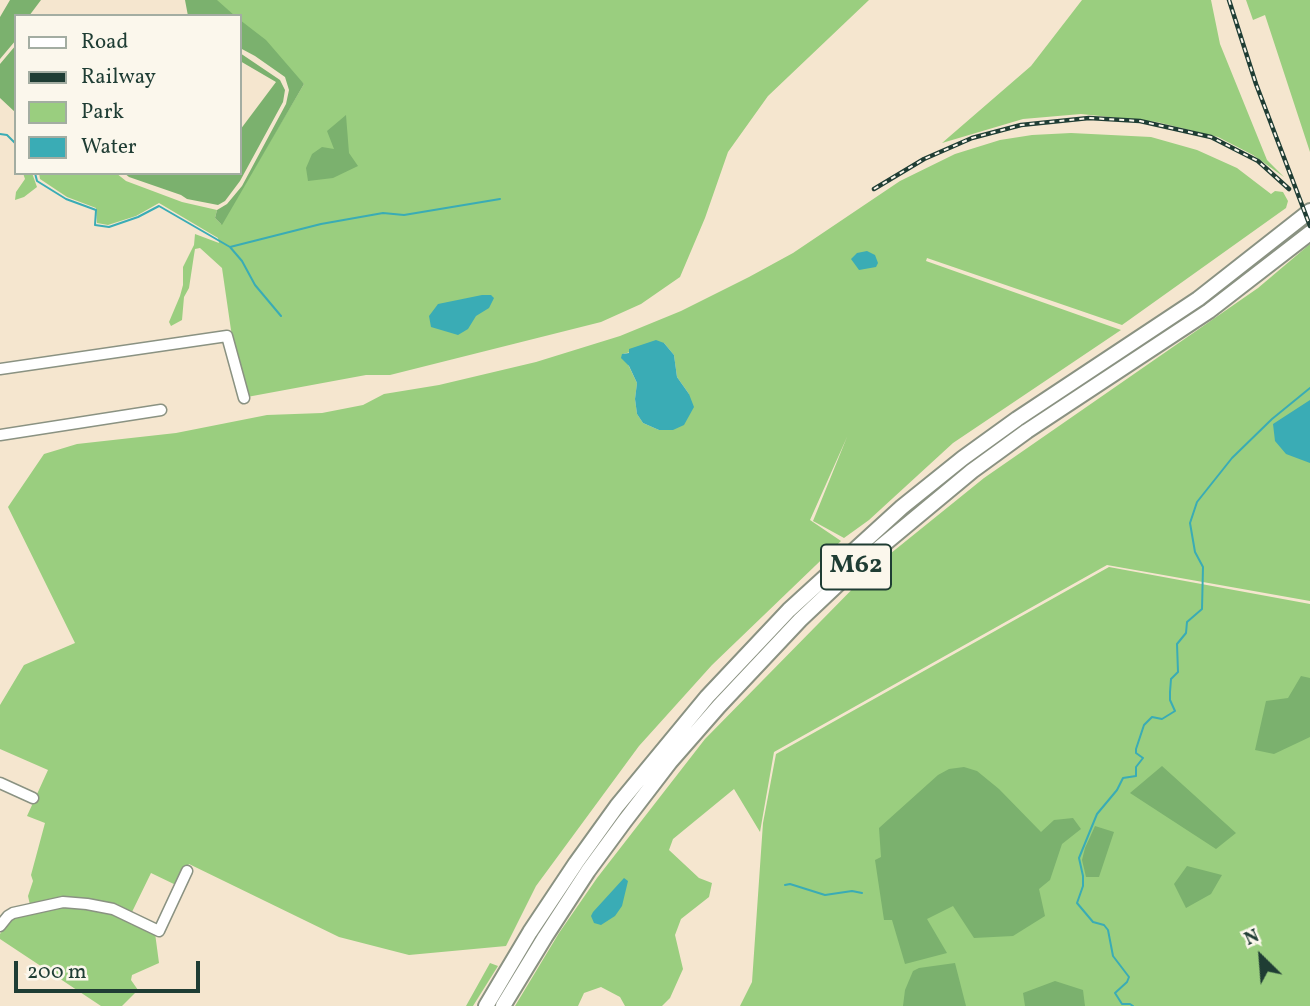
<!DOCTYPE html>
<style>
body{margin:0}
#map{position:relative;width:1310px;height:1006px;overflow:hidden;background:#f5e6cf;font-family:Vollkorn,serif}
canvas{display:block}
.legend{position:absolute;left:14px;top:14px;width:228px;height:161px;box-sizing:border-box;background:#fbf7ec;border:2px solid #a3ada2;margin:0;padding:9px 12px;list-style:none;font-size:21px;color:#1f3d34}
.legend li{display:flex;align-items:center;gap:14px;height:35px}
.legend b{width:35px;border:2px solid #a3ada2}
.north{position:absolute;left:1226px;top:922px;width:70px;height:70px;-webkit-text-stroke:5px #fbf7ec;paint-order:stroke;rotate:335deg;font-size:19px;font-weight:700;line-height:28px;text-align:center;color:#1f3d34}
.north::after{content:'';display:block;margin:auto;width:24px;height:32px;background:#1f3d34;clip-path:polygon(50% 0,100% 100%,50% 72%,0 100%)}
.scale{position:absolute;left:14px;top:961px;width:186px;height:32px;box-sizing:border-box;border:4px solid #1f3d34;border-top:0;padding-left:9px;font-size:21px;line-height:24px;white-space:nowrap;color:#1f3d34;-webkit-text-stroke:5px #fbf7ec;paint-order:stroke}
</style>
<div id="map">
<canvas width="1310" height="1006"></canvas>
<ul class="legend">
<li><b style="height:9px;background:#fff"></b>Road</li>
<li><b style="height:9px;background:#1f3d34"></b>Railway</li>
<li><b style="height:19px;background:#9ace7f"></b>Park</li>
<li><b style="height:19px;background:#3aacb5"></b>Water</li>
</ul>
<div class="north">N</div>
<div class="scale">200 m</div>
</div>
<script>
const context = document.querySelector('canvas').getContext('2d');
context.lineJoin = 'round';
function fillPath(path, color) {
  context.fillStyle = color;
  context.fill(path, 'evenodd');
}
function poly(rows) {
  const path = new Path2D();
  for (const r of rows) {
    path.moveTo(r[0], r[1]);
    for (let i = 2; i < r.length; i += 2) path.lineTo(r[i], r[i + 1]);
  }
  return path;
}
function trace(path, color, width, dash) {
  context.strokeStyle = color;
  context.lineWidth = width;
  context.lineCap = dash ? 'butt' : 'round';
  context.setLineDash(dash || []);
  context.stroke(path);
}
function drawText(font, color, halo, rows, align = 'center') {
  context.font = font + ' Vollkorn,serif';
  context.lineWidth = 6;
  context.setLineDash([]);
  context.textBaseline = 'middle';
  context.strokeStyle = halo;
  context.fillStyle = color;
  for (const [text, x, y, turn = 0] of rows) {
    context.save();
    context.translate(x, y);
    context.rotate((+turn || 0) * Math.PI / 180);
    context.textAlign = isNaN(turn) ? turn : align;
    if (halo) context.strokeText(text, 0, 0);
    context.fillText(text, 0, 0);
    context.restore();
  }
}
fillPath(poly([
 [210,0,869,0,768,96,728,152,705,218,680,277,641,304,601,322,390,375,366,375,247,397,231,330,222,268,200,248,195,249,194,255,189,288,184,297,182,320,171,326,169,322,180,296,183,285,183,267,194,245,195,234,219,243,218,238,159,203,136,216,108,225,97,223,96,208,67,197,40,179,39,173,116,173,126,181,182,202,217,210,215,218,221,224,304,84,240,31,240,16,222,16],
 [1082,0,1211,0,1220,44,1267,160,1284,177,1253,155,1218,137,1157,122,1081,114,1023,119,942,143,1031,66],
 [1246,0,1310,0,1310,152,1265,15,1253,20],
 [1071,133,1151,137,1197,150,1237,168,1271,194,1275,191,1283,192,1288,201,1286,208,1122,325,927,258,926,261,1121,330,953,443,869,520,844,538,813,521,847,437,810,520,841,541,712,665,639,746,536,886,506,946,409,955,339,937,189,864,178,886,151,873,131,914,114,906,30,905,28,896,33,881,31,875,45,823,27,816,48,770,0,749,0,705,24,665,75,643,8,507,44,454,77,444,176,433,267,415,322,413,363,405,384,394,439,385,536,362,620,336,681,311,749,277,793,253,900,181,955,154,1000,140,1032,135],
 [664,343,674,355,677,377,689,394,659,430,643,423,637,414,635,399,637,383,623,354],
 [23,173,32,173,37,187,24,197,15,200,16,192,25,179],
 [1310,244,1310,601,1107,565,774,752,760,832,734,789,673,839,669,850,699,878,712,883,709,897,681,919,675,935,683,969,670,998,662,1006,625,1006,620,997,601,987,584,993,578,1006,515,1006,559,933,597,878,705,739,875,566,984,478,1258,288],
 [1109,567,1310,604,1310,1006,740,1006,752,982,763,823,776,754],
 [52,906,111,910,155,933,159,963,132,975,131,980,138,990,122,1006,101,1006,0,939,0,934,10,919],
 [490,963,498,966,473,1006,466,1006]
]), '#9ace7f');
fillPath(poly([
 [10,0,41,0,29,16,16,16,16,40,0,59,0,17],
 [185,0,217,0,235,16,188,16],
 [240,20,266,40,304,84,222,225,215,218,217,210,227,204,242,186,286,104,289,90,285,77,255,56,240,48],
 [16,45,16,113,0,98,0,64],
 [240,53,280,80,285,90,283,102,240,181,225,201,218,205,187,199,181,195,129,177,124,173,240,173,240,130,276,82,240,61],
 [346,115,349,153,358,166,333,178,308,181,306,168,312,154,322,147,334,149,327,131],
 [1301,676,1310,678,1310,737,1274,754,1255,750,1266,701,1288,698],
 [1162,766,1236,833,1216,849,1130,793],
 [964,767,977,771,999,789,1041,832,1054,820,1073,818,1081,829,1062,844,1050,880,1039,889,1045,916,1013,936,974,938,953,906,927,919,947,953,905,964,892,920,884,920,875,860,881,857,879,828,938,775,949,769],
 [1095,826,1114,832,1099,877,1086,877,1082,860,1085,848],
 [1187,866,1222,875,1211,894,1186,908,1174,884],
 [955,963,966,1006,903,1006,905,990,913,971,919,968],
 [1055,981,1083,990,1085,1006,1025,1006,1023,993]
]), '#7bb16e');
fillPath(poly([
 [867,251,875,255,878,263,876,267,859,270,851,259,857,253],
 [482,295,491,295,494,298,489,308,476,316,468,329,458,335,431,327,429,316,438,304],
 [656,340,664,343,674,355,677,377,689,394,694,407,684,425,673,430,659,430,643,423,637,414,635,399,637,383,629,366,621,358,622,354,629,353,629,349],
 [1310,400,1310,463,1286,454,1275,441,1273,424],
 [624,878,628,881,622,906,615,916,601,925,594,923,591,916,593,912]
]), '#3aacb5');
trace(poly([
 [0,134,7,135,16,144],
 [35,173,37,181,66,199,96,210,95,225,109,227,138,217,159,206,230,247,321,224,383,213,404,215,500,199],
 [230,247,242,261,255,285,281,316],
 [785,885,790,884,825,895,852,891,862,893],
 [1133,1006,1130,1004,1122,1004,1115,993,1127,982,1129,977,1113,956,1108,930,1104,925,1093,922,1077,903,1083,886,1083,876,1079,858,1097,814,1117,790,1123,778,1136,776,1136,767,1143,758,1136,753,1136,749,1144,725,1152,717,1162,719,1175,711,1170,700,1170,692,1171,679,1178,672,1177,644,1186,633,1187,622,1202,609,1203,567,1195,552,1190,523,1197,502,1232,458,1272,419,1310,388]
]), '#3aacb5', 2);
const minor = poly([
 [0,369,227,336,244,398],
 [0,435,161,410],
 [0,783,33,798],
 [0,926,8,916,13,913,63,902,87,904,113,909,159,931,187,871]
]);
const highway = poly([
 [486,1006,530,932,576,863,617,806,707,697,789,610,902,507,963,458,1017,419,1198,299,1310,211],
 [503,1006,545,937,588,871,624,822,670,762,719,706,800,620,854,569,972,471,1027,431,1209,311,1310,233]
]);
trace(minor, '#8a9282', 13);
trace(highway, '#8a9282', 18);
trace(minor, '#fff', 10);
trace(highway, '#fff', 14);
const rail = poly([
 [1229,0,1256,84,1310,226],
 [874,189,924,159,972,138,1021,125,1089,118,1140,121,1211,137,1258,161,1289,189]
]);
trace(rail, '#1f3d34', 4.5);
trace(rail, '#fbf7ec', 2, [5]);
for (const [x, y, w] of [
 [856,567,70]
]) {
  const box = new Path2D();
  box.roundRect(x - w / 2, y - 22.5, w, 45, 5);
  context.fillStyle = '#fbf7ec';
  context.fill(box);
  trace(box, '#1f3d34', 2);
}
drawText('bold 26px', '#1f3d34', null, [
 ["M62",856,567]
]);
</script>
